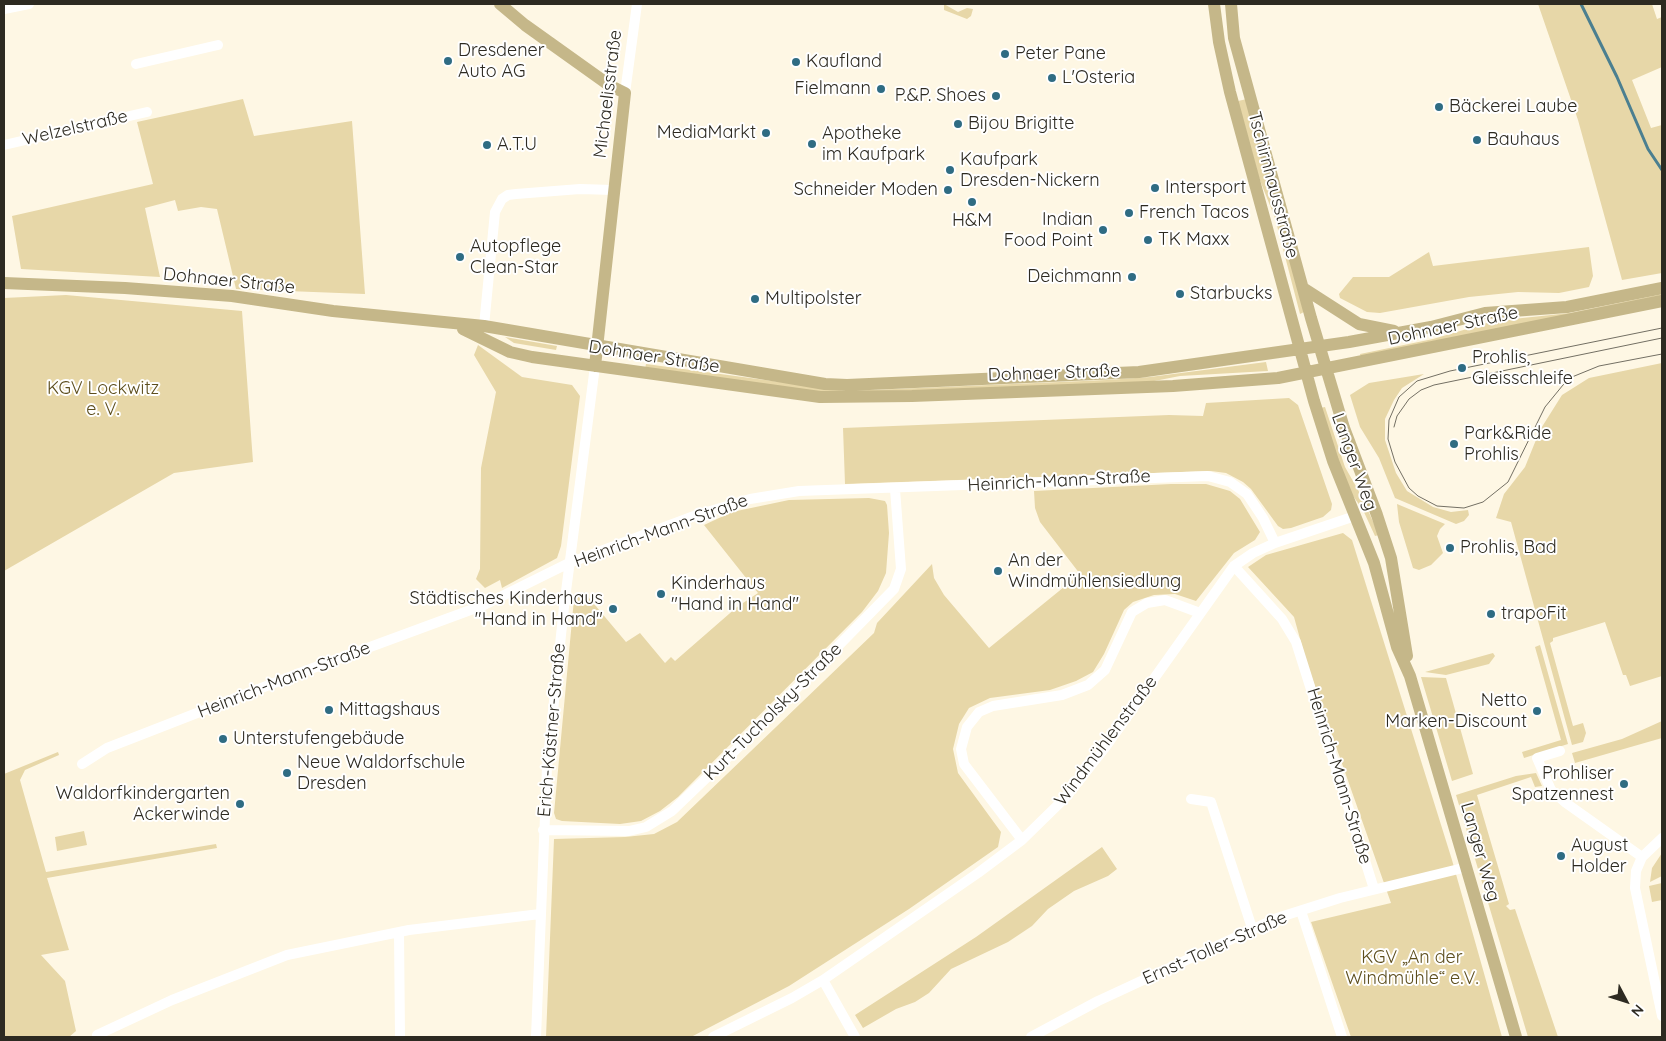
<!DOCTYPE html>
<meta charset="utf-8">
<style>
body{margin:0}
#map{position:relative;width:1666px;height:1041px;overflow:hidden;background:#fef7e4;font-family:Quicksand,sans-serif}
canvas{display:block}
.frame{position:absolute;inset:0;border:5px solid #2d2a21;pointer-events:none}
.north{position:absolute;left:1601px;top:976px;width:50px;height:50px;-webkit-text-stroke:4px #fff;paint-order:stroke;rotate:130deg;font-size:14px;font-weight:700;line-height:20px;text-align:center;color:#2d2a21}
.north::after{content:'';display:block;margin:auto;width:18px;height:22px;background:#2d2a21;clip-path:polygon(50% 0,100% 100%,50% 72%,0 100%)}
</style>
<div id="map">
<canvas width="1666" height="1041"></canvas>
<div class="frame"></div>
<div class="north">N</div>
</div>
<script>
const context = document.querySelector('canvas').getContext('2d');
context.lineJoin = 'round';
function fillPath(path, color) {
  context.fillStyle = color;
  context.fill(path, 'evenodd');
}
function poly(rows) {
  const path = new Path2D();
  for (const r of rows) {
    path.moveTo(r[0], r[1]);
    for (let i = 2; i < r.length; i += 2) path.lineTo(r[i], r[i + 1]);
  }
  return path;
}
function trace(path, color, width, dash) {
  context.strokeStyle = color;
  context.lineWidth = width;
  context.lineCap = dash ? 'butt' : 'round';
  context.setLineDash(dash || []);
  context.stroke(path);
}
function drawText(font, color, halo, rows, align = 'center') {
  context.font = font + ' Quicksand,sans-serif';
  context.lineWidth = 4;
  context.setLineDash([]);
  context.textBaseline = 'middle';
  context.strokeStyle = halo;
  context.fillStyle = color;
  for (const [text, x, y, turn = 0] of rows) {
    context.save();
    context.translate(x, y);
    context.rotate((+turn || 0) * Math.PI / 180);
    context.textAlign = isNaN(turn) ? turn : align;
    if (halo) context.strokeText(text, 0, 0);
    context.fillText(text, 0, 0);
    context.restore();
  }
}
fillPath(poly([
 [944,4,958,12,967,8,973,9,971,16,967,19,944,10],
 [1538,4,1652,4,1657,19,1662,17,1662,67,1632,80,1651,128,1662,125,1662,273,1622,280,1578,120],
 [243,99,254,136,352,121,365,294,236,289,217,209,201,207,178,211,175,200,145,208,160,277,21,269,12,216,153,184,137,122],
 [1247,99,1304,312,1300,314,1275,218,1259,178,1238,101],
 [1589,247,1593,276,1589,287,1559,293,1518,292,1469,297,1380,313,1367,312,1340,298,1339,294,1353,277,1389,277,1429,252,1433,266],
 [1662,294,1662,297,1361,358,1360,354,1433,339,1494,321,1570,313],
 [66,295,242,311,253,462,174,473,4,571,4,298],
 [505,337,557,346,556,350,514,343],
 [478,345,522,377,572,385,580,396,561,546,557,558,502,588,500,580,485,588,476,579,480,569,481,468,496,392,474,355],
 [1266,362,1268,371,1180,376,1149,382,847,394,801,391,645,369,646,364,847,391,1107,380,1150,377],
 [1662,363,1662,676,1630,686,1626,675,1623,675,1605,622,1553,638,1553,641,1550,643,1573,726,1583,723,1586,733,1583,742,1572,745,1511,522,1496,518,1504,494,1525,467,1540,430,1562,395,1589,378],
 [1424,374,1402,388,1394,400,1385,419,1385,440,1396,473,1407,491,1433,507,1451,512,1468,510,1469,515,1464,521,1456,524,1395,498,1379,458,1360,427,1350,395,1369,383],
 [1289,398,1298,405,1332,504,1331,510,1323,517,1291,528,1283,529,1278,526,1251,489,1243,482,1226,473,1211,471,845,484,843,428,1169,415,1203,416,1206,403],
 [1325,407,1345,467,1362,497,1379,535,1375,536,1363,510,1353,496,1345,479,1320,408],
 [1171,484,1206,484,1230,491,1240,499,1260,532,1255,540,1234,553,1196,601,1175,594,1154,595,1133,602,1124,610,1104,654,1093,672,1076,681,1050,690,990,698,969,708,959,724,953,749,958,773,1001,832,998,847,909,909,789,986,691,1037,546,1037,554,839,625,837,654,834,677,822,874,633,877,623,932,564,934,578,944,595,989,648,1080,574,1040,522,1035,508,1034,491],
 [869,498,885,501,887,505,889,533,886,573,878,591,862,612,678,797,660,811,641,821,620,824,562,821,556,819,554,813,574,599,584,592,626,642,640,633,665,663,671,657,675,661,737,607,758,593,704,525,732,512,789,500],
 [1397,504,1445,524,1440,529,1437,536,1443,553,1431,565,1419,570,1413,568,1399,522],
 [1343,533,1352,540,1452,860,1502,1037,1351,1037,1311,922,1391,903,1307,664,1294,617,1248,567,1266,555],
 [1540,645,1568,744,1524,758,1522,752,1561,740,1535,647],
 [1493,653,1495,656,1489,664,1446,675,1425,672],
 [1421,677,1446,678,1473,774,1452,781],
 [1662,721,1662,738,1575,763,1572,753,1622,739],
 [58,752,59,755,25,770,20,780,46,872,216,844,217,848,47,878,69,950,41,955,65,981,76,1031,69,1037,4,1037,4,774],
 [1536,773,1542,786,1535,787,1531,777,1477,795,1509,904,1506,906,1510,910,1515,909,1558,1037,1528,1037,1456,795,1516,776],
 [84,831,87,845,57,851,55,837],
 [1102,847,1117,869,1108,876,1074,891,1048,909,1032,926,1008,942,951,969,929,993,915,1002,896,1009,863,1028,855,1015,976,937],
 [1662,853,1662,876,1650,882,1652,868],
 [1662,883,1662,900,1652,902,1649,886]
]), '#e7d7a8');
trace(poly([
 [1581,4,1617,77,1648,149,1662,170]
]), '#4b7f90', 3);
trace(poly([
 [4,9,29,4],
 [136,64,218,45],
 [625,93,637,4],
 [4,145,147,112],
 [484,326,495,212,502,199,508,195,516,194,580,189,613,190],
 [1234,566,1282,619,1296,642,1374,889],
 [1560,751,1537,758,1551,790,1566,803,1642,857],
 [82,764,107,748,305,671,484,605,569,563,694,516,750,499,799,491,1208,476,1230,482,1247,494,1263,518,1275,543],
 [1191,799,1211,802,1252,928],
 [543,830,629,831,646,827,672,811,746,740,894,589,901,569,895,489],
 [1662,838,1642,857,1636,871,1635,888,1662,1016],
 [1022,840,964,764,961,749,967,727,979,712,993,706,1062,695,1088,685,1105,670,1132,612,1147,603,1165,600,1200,613],
 [1301,911,1342,1037],
 [399,932,400,1037],
 [823,980,855,1037],
 [97,1035,172,1000,287,955,409,930,540,914],
 [536,1037,547,767,564,607,595,366],
 [713,1037,792,998,823,980,978,873,1022,840,1067,796,1104,749,1234,566,1253,553,1275,543,1355,516],
 [1031,1037,1098,1001,1277,918,1340,898,1467,867]
]), '#fff', 10);
trace(poly([
 [500,4,525,25,609,85,625,93,595,366],
 [1214,4,1219,42,1230,92,1314,401,1333,461,1374,563,1397,647,1410,676,1516,1037],
 [1231,4,1234,38,1311,318,1344,428,1377,515,1391,558,1407,656],
 [4,283,125,288,232,296,333,311,484,326,825,384,847,385,1139,372,1349,342,1431,327,1485,313,1567,307,1662,288],
 [1303,288,1359,324,1394,331],
 [463,329,510,352,532,357,820,397,912,396,1173,386,1278,378,1662,301]
]), '#c5b789', 12);
trace(poly([
 [1662,328,1450,371,1417,381,1399,397,1389,420,1388,439,1395,462,1409,488,1418,496,1437,506,1464,508,1483,502,1508,482,1545,407,1563,385,1572,377,1599,366,1662,354],
 [1394,427,1397,416,1409,399,1421,390,1434,385,1662,338]
]), '#736f63', 1);
for (const [x, y, r, color] of [
 [1005,54,5,"#2f6c83"],
 [448,61,5,"#2f6c83"],
 [796,62,5,"#2f6c83"],
 [1052,78,5,"#2f6c83"],
 [881,89,5,"#2f6c83"],
 [996,96,5,"#2f6c83"],
 [1439,107,5,"#2f6c83"],
 [958,124,5,"#2f6c83"],
 [766,133,5,"#2f6c83"],
 [1477,140,5,"#2f6c83"],
 [812,144,5,"#2f6c83"],
 [487,145,5,"#2f6c83"],
 [950,170,5,"#2f6c83"],
 [1155,188,5,"#2f6c83"],
 [948,190,5,"#2f6c83"],
 [972,202,5,"#2f6c83"],
 [1129,213,5,"#2f6c83"],
 [1103,230,5,"#2f6c83"],
 [1148,240,5,"#2f6c83"],
 [460,257,5,"#2f6c83"],
 [1132,277,5,"#2f6c83"],
 [1180,294,5,"#2f6c83"],
 [755,299,5,"#2f6c83"],
 [1462,368,5,"#2f6c83"],
 [1454,444,5,"#2f6c83"],
 [1450,548,5,"#2f6c83"],
 [998,571,5,"#2f6c83"],
 [661,594,5,"#2f6c83"],
 [613,609,5,"#2f6c83"],
 [1491,614,5,"#2f6c83"],
 [329,710,5,"#2f6c83"],
 [1537,711,5,"#2f6c83"],
 [223,739,5,"#2f6c83"],
 [287,773,5,"#2f6c83"],
 [1624,784,5,"#2f6c83"],
 [240,804,5,"#2f6c83"],
 [1561,856,5,"#2f6c83"]
]) {
  const dot = new Path2D();
  dot.arc(x, y, r, 0, 2 * Math.PI);
  context.fillStyle = color;
  context.fill(dot);
  trace(dot, '#fff', 2);
}
drawText('18px', '#2d2a21', '#fff', [
 ["Dresdener",458,51],
 ["Auto AG",458,72],
 ["Peter Pane",1015,54],
 ["Kaufland",806,62],
 ["L'Osteria",1062,78],
 ["Fielmann",871,89,"right"],
 ["P.&P. Shoes",986,96,"right"],
 ["Bäckerei Laube",1449,107],
 ["Bijou Brigitte",968,124],
 ["MediaMarkt",756,133,"right"],
 ["Apotheke",822,134],
 ["im Kaufpark",822,155],
 ["Bauhaus",1487,140],
 ["A.T.U",497,145],
 ["Kaufpark",960,160],
 ["Dresden-Nickern",960,181],
 ["Intersport",1165,188],
 ["Schneider Moden",938,190,"right"],
 ["French Tacos",1139,213],
 ["Indian",1093,220,"right"],
 ["Food Point",1093,241,"right"],
 ["H&M",972,221,"center"],
 ["TK Maxx",1158,240],
 ["Autopflege",470,247],
 ["Clean-Star",470,268],
 ["Deichmann",1122,277,"right"],
 ["Starbucks",1190,294],
 ["Multipolster",765,299],
 ["Prohlis,",1472,358],
 ["Gleisschleife",1472,379],
 ["Park&Ride",1464,434],
 ["Prohlis",1464,455],
 ["Prohlis, Bad",1460,548],
 ["An der",1008,561],
 ["Windmühlensiedlung",1008,582],
 ["Kinderhaus",671,584],
 ["\"Hand in Hand\"",671,605],
 ["Städtisches Kinderhaus",603,599,"right"],
 ["\"Hand in Hand\"",603,620,"right"],
 ["trapoFit",1501,614],
 ["Netto",1527,701,"right"],
 ["Marken-Discount",1527,722,"right"],
 ["Mittagshaus",339,710],
 ["Unterstufengebäude",233,739],
 ["Neue Waldorfschule",297,763],
 ["Dresden",297,784],
 ["Prohliser",1614,774,"right"],
 ["Spatzennest",1614,795,"right"],
 ["Waldorfkindergarten",230,794,"right"],
 ["Ackerwinde",230,815,"right"],
 ["August",1571,846],
 ["Holder",1571,867]
], 'left');
drawText('18px', '#2d2a21', '#fff', [
 ["Michaelisstraße",608,94,-83],
 ["Welzelstraße",75,128,-13],
 ["Tschirnhausstraße",1273,185,75],
 ["Dohnaer Straße",229,281,6],
 ["Dohnaer Straße",1453,326,-12],
 ["Dohnaer Straße",654,357,9],
 ["Dohnaer Straße",1054,373,-2],
 ["Langer Weg",1354,462,70],
 ["Heinrich-Mann-Straße",1059,481,-3],
 ["Heinrich-Mann-Straße",661,531,-20],
 ["Heinrich-Mann-Straße",284,680,-21],
 ["Kurt-Tucholsky-Straße",773,712,-45],
 ["Erich-Kästner-Straße",552,730,-85],
 ["Windmühlenstraße",1106,741,-53],
 ["Heinrich-Mann-Straße",1339,776,73],
 ["Langer Weg",1480,852,74],
 ["Ernst-Toller-Straße",1215,948,-24]
]);
drawText('18px', '#5d4e1d', '#fff', [
 ["KGV Lockwitz",103,389],
 ["e. V.",103,410],
 ["KGV „An der",1412,958],
 ["Windmühle“ e.V.",1412,979]
]);
</script>
